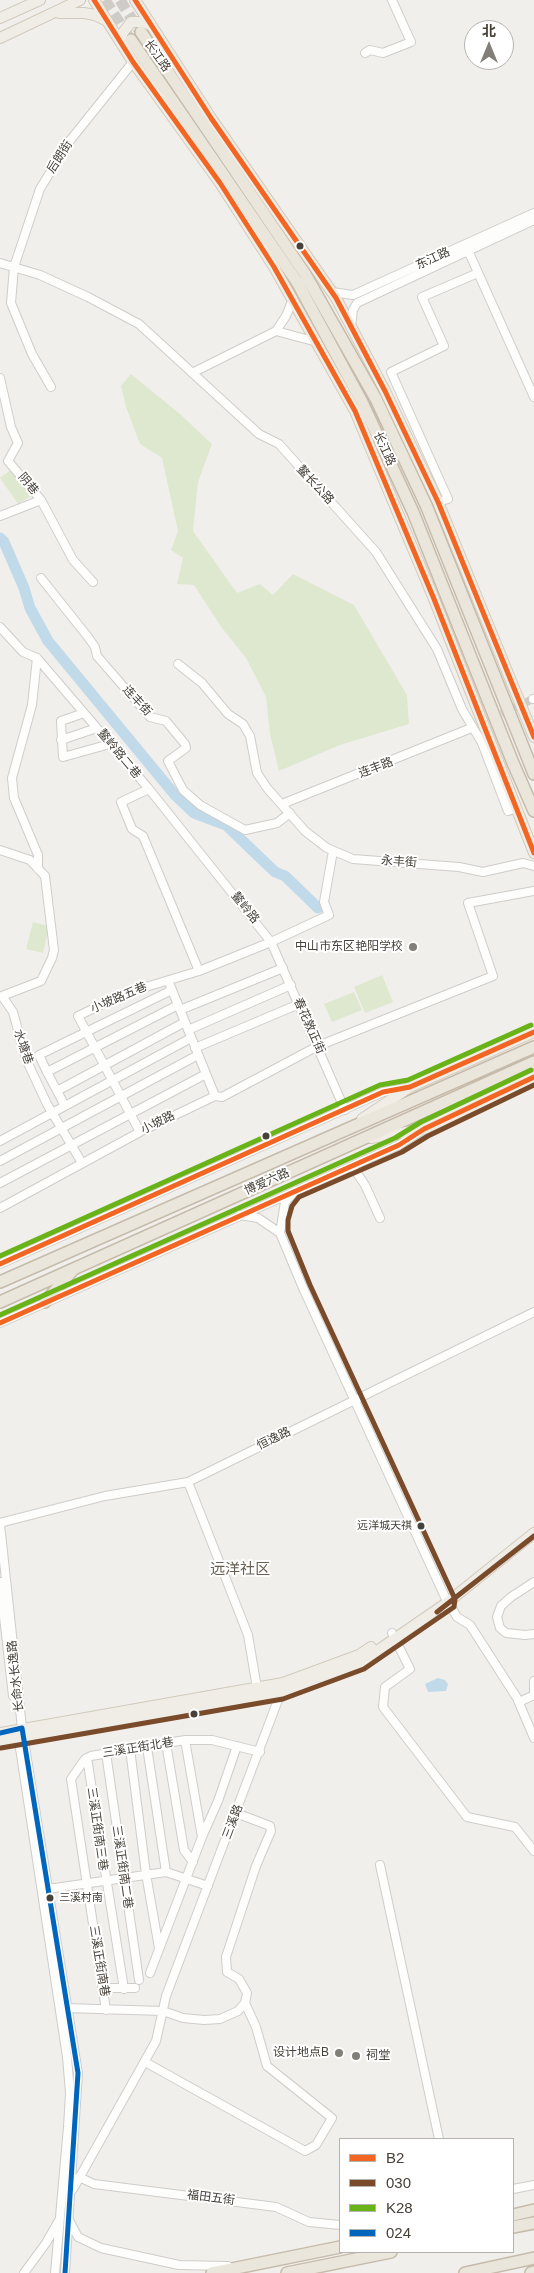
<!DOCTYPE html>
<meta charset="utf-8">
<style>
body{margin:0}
#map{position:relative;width:534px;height:2273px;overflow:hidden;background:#f1efec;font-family:Arial,"Noto Sans SC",sans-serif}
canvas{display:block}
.legend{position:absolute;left:339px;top:2138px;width:175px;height:115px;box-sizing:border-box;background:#fff;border:1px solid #b5b3b0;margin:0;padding:6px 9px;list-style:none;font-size:15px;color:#464139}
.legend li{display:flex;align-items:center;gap:10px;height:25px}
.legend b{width:25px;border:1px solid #b5b3b0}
.north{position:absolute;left:464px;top:20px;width:50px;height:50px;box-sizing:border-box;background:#fff;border:1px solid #b5b3b0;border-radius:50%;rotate:0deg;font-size:14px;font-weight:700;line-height:20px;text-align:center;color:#464139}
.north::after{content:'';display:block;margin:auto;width:18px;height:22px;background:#827e78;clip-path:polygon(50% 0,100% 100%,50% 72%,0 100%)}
</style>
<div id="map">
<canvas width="534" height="2273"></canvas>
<ul class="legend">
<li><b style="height:6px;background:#f26522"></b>B2</li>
<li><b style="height:6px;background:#7a4b2a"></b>030</li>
<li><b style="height:6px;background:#68b317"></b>K28</li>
<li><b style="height:6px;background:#0065bd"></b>024</li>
</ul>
<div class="north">北</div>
</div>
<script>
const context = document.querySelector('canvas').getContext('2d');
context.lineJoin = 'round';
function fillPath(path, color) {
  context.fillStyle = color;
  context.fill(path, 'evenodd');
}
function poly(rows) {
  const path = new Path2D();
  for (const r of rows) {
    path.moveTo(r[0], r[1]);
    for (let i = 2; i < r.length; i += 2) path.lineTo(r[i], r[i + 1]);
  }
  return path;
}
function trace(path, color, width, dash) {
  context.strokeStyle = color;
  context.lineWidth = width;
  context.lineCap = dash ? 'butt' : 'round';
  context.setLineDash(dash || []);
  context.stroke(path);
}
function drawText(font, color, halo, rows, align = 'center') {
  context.font = font + ' Arial,"Noto Sans SC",sans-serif';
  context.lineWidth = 4;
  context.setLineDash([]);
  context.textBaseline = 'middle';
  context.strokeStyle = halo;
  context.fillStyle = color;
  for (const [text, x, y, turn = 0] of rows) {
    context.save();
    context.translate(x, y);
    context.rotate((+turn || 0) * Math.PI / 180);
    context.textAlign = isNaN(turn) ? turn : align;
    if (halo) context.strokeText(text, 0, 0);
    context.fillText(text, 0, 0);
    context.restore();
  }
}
fillPath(poly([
 [131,374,180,414,212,444,198,482,193,531,237,593,260,584,273,595,293,574,354,605,407,695,409,724,340,745,279,771,270,734,266,697,246,658,222,628,194,585,177,584,183,558,171,550,178,531,162,458,140,444,126,407,121,386],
 [12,469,31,496,18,504,0,478],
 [33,922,49,926,43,953,26,949],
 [382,975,393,1002,365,1013,354,987],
 [354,992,362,1010,332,1022,324,1004]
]), '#dee8cf');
fillPath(poly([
 [438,1678,445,1680,448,1684,446,1691,428,1692,425,1684]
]), '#c1daea');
trace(poly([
 [0,538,4,542,24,588,30,608,48,641,175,795,194,813,226,825,275,872,285,876,318,908]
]), '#c1daea', 11);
trace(poly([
 [469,729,533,699]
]), '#cfccc8', 8, [8, 4]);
trace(poly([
 [105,0,130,39],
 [120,0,138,29]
]), '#cfccc8', 11, [11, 5.5]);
const minor = poly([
 [365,53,370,50,383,53,411,42,392,0],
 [466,246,534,397],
 [0,263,40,275,88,297,139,324,259,434,279,444,376,552,437,649,462,709,482,743,508,811,516,808],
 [332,292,353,295,534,213],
 [351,327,353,310,357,303,534,220],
 [276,331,286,316,293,299],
 [192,373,276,331,317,342],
 [0,378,11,427,18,443,8,461,41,500,73,560,93,582],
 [51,387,32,354,11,303,14,267,40,189,68,143,133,62],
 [438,502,448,499,391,372,444,346,422,297,478,273],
 [0,516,41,500],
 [41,578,88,637,95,647,97,656,150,717,166,721,185,744,186,748,168,761,183,790,200,805,245,830,277,823,290,813],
 [0,627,23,652,37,658,149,789,271,942,345,1110],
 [37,658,32,705,12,778,14,798,38,855,38,869],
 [178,664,202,683,228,714,243,724,250,736,257,773,267,788,305,831,327,848,353,859,459,867,483,872,523,863,534,866],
 [533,699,534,699],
 [84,713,61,721,63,757,110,744],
 [61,740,97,728],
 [149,789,121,802,132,829,143,836,199,971],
 [282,804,469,729],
 [0,850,30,860,45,876,54,950,52,958,41,981,2,996,13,1012,26,1059,47,1104,82,1163],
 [170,985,215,1096],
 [180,1010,283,968],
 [188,1030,291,985],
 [195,1048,299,1004],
 [47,1072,39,1055,172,990],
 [57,1091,185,1022],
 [65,1106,47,1072,178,1005],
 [140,1132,78,1016,126,993,199,971,271,942,329,915,324,902,333,851],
 [0,1141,191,1038],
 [0,1161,198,1055],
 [352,1166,365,1185,380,1218],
 [0,1183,206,1074],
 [295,1191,285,1202,280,1233,303,1288,445,1597,457,1617,470,1625,517,1698,534,1738],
 [0,1208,140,1132,215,1096,222,1097,318,1046,493,976,468,903,534,891],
 [240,1215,258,1218,280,1233],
 [0,1264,383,1092,406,1088],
 [0,1323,399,1145,421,1131],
 [188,1482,248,1635,257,1688],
 [0,1523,105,1496,188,1482,534,1312],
 [0,1524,22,1728,78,2073,65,2273],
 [0,1582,13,1696],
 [534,1582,511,1597,501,1606,497,1617,500,1628,506,1633,525,1635,534,1634],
 [392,1633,410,1669,385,1687,383,1707,467,1817,515,1827,534,1851],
 [534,1681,534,1692],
 [519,1702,534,1695],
 [18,1735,67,2057,70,2093,68,2127,55,2273],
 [185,1740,202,1837],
 [166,1743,184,1850,193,1862],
 [147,1747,166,1872],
 [130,1749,146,1874,159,1948],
 [106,1753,139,1980],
 [87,1758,124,1989],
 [380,1865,439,2139],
 [48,1889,166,1872,208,1886],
 [150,1973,202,1837,218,1801,237,1746],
 [103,1988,135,1988],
 [65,2008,163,2011,183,2018,204,2020,220,2019,238,2011,245,2003,247,1993,239,1979,227,1972,226,1957,256,1866,271,1831,270,1826,236,1813],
 [106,2010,71,1779,85,1759,91,1756,185,1740,212,1740,260,1752],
 [145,2062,305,2151,316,2145,332,2118,267,2066,256,2027,245,2003],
 [79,2177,94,2184,276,2207,309,2222,340,2225],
 [73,2189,156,2041,166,1996,281,1692],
 [513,2189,534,2185],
 [69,2220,78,2237,101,2248,179,2265,228,2266],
 [24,2273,46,2243,58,2222]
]);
const major = poly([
 [94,0,133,62,220,183,274,267,355,411,434,599,534,853],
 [135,0,211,118,336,298,385,391,438,502,534,737],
 [59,13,84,13,95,15,105,20],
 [0,18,40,0],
 [0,38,80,0],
 [122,44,122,34,131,22,144,22,152,26],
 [362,1119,410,1087,534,1032],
 [371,1138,424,1129,534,1077],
 [0,1733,283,1683,359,1655,371,1647],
 [0,1741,281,1692,361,1662,448,1602,534,1533]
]);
const highway = poly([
 [141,32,305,274,376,399,426,505,534,774],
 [131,40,297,282,362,402,413,512,513,763,534,811],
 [0,1282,534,1047],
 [0,1302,534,1062],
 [45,1302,72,1271],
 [513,2215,534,2210],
 [513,2227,534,2223],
 [212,2273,340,2247],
 [287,2273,391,2252],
 [465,2273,534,2258],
 [531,2273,534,2272]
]);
trace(minor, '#cfcdca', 10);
trace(major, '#d1cabc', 12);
trace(highway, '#c6bbaa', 14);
trace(minor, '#fdfdfc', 8);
trace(major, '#f0ede6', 10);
trace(highway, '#eae6dc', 11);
trace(poly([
 [94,0,133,62,220,183,274,267,355,411,434,599,534,853],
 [135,0,211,118,336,298,385,391,438,502,534,737],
 [0,1264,383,1092,410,1087,534,1032],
 [0,1323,399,1145,424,1129,534,1077]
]), '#f26522', 5);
trace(poly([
 [437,1612,534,1536],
 [1,1748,283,1699,364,1669,454,1607,455,1599,310,1285,288,1231,288,1220,292,1206,299,1197,402,1152,428,1136,534,1085]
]), '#7a4b2a', 5);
trace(poly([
 [0,1256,380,1085,408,1080,531,1025],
 [0,1315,395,1138,421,1122,531,1070]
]), '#68b317', 5);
trace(poly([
 [0,1733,22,1728,78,2073,65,2273]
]), '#0065bd', 5);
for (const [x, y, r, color] of [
 [300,246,4.5,"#464139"],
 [413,947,5,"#827e78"],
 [266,1136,4.5,"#464139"],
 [421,1526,4.5,"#464139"],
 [194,1714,4.5,"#464139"],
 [50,1898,4.5,"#464139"],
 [339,2053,5,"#827e78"],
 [356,2056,5,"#827e78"]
]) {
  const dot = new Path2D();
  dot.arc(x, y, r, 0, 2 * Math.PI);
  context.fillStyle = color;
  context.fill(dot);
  trace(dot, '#fff', 2);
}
drawText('11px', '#464139', '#fff', [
 ["远洋城天祺",412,1526],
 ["三溪村南",59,1898,"left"]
], 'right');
drawText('12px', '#464139', '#fff', [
 ["长江路",157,56,55],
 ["后朗街",60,157,-57],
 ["东江路",433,259,-24],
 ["长江路",384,449,65],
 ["阴巷",28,484,50],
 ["鳌长公路",315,485,47],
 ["连丰街",137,701,47],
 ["鳌岭路二巷",119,754,50],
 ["连丰路",376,768,-21],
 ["永丰街",399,862,4],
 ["鳌岭路",245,908,51],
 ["小坡路五巷",119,998,-23],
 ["春花敦正街",309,1026,66],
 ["水塘巷",23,1047,71],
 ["小坡路",158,1123,-26],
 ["博爱六路",267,1182,-24],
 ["恒逸路",274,1439,-26],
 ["长命水长逸路",16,1676,-96],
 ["三溪正街北巷",138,1748,-9],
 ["三溪路",233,1822,-69],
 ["三溪正街南三巷",97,1829,82],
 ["三溪正街南二巷",122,1867,82],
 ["三溪正街南巷",99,1961,81],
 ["福田五街",211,2198,7]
]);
drawText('12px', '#464139', '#fff', [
 ["中山市东区艳阳学校",403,947],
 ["设计地点B",329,2053],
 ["祠堂",366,2056,"left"]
], 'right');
drawText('15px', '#685e51', '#fff', [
 ["远洋社区",240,1570]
]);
</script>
